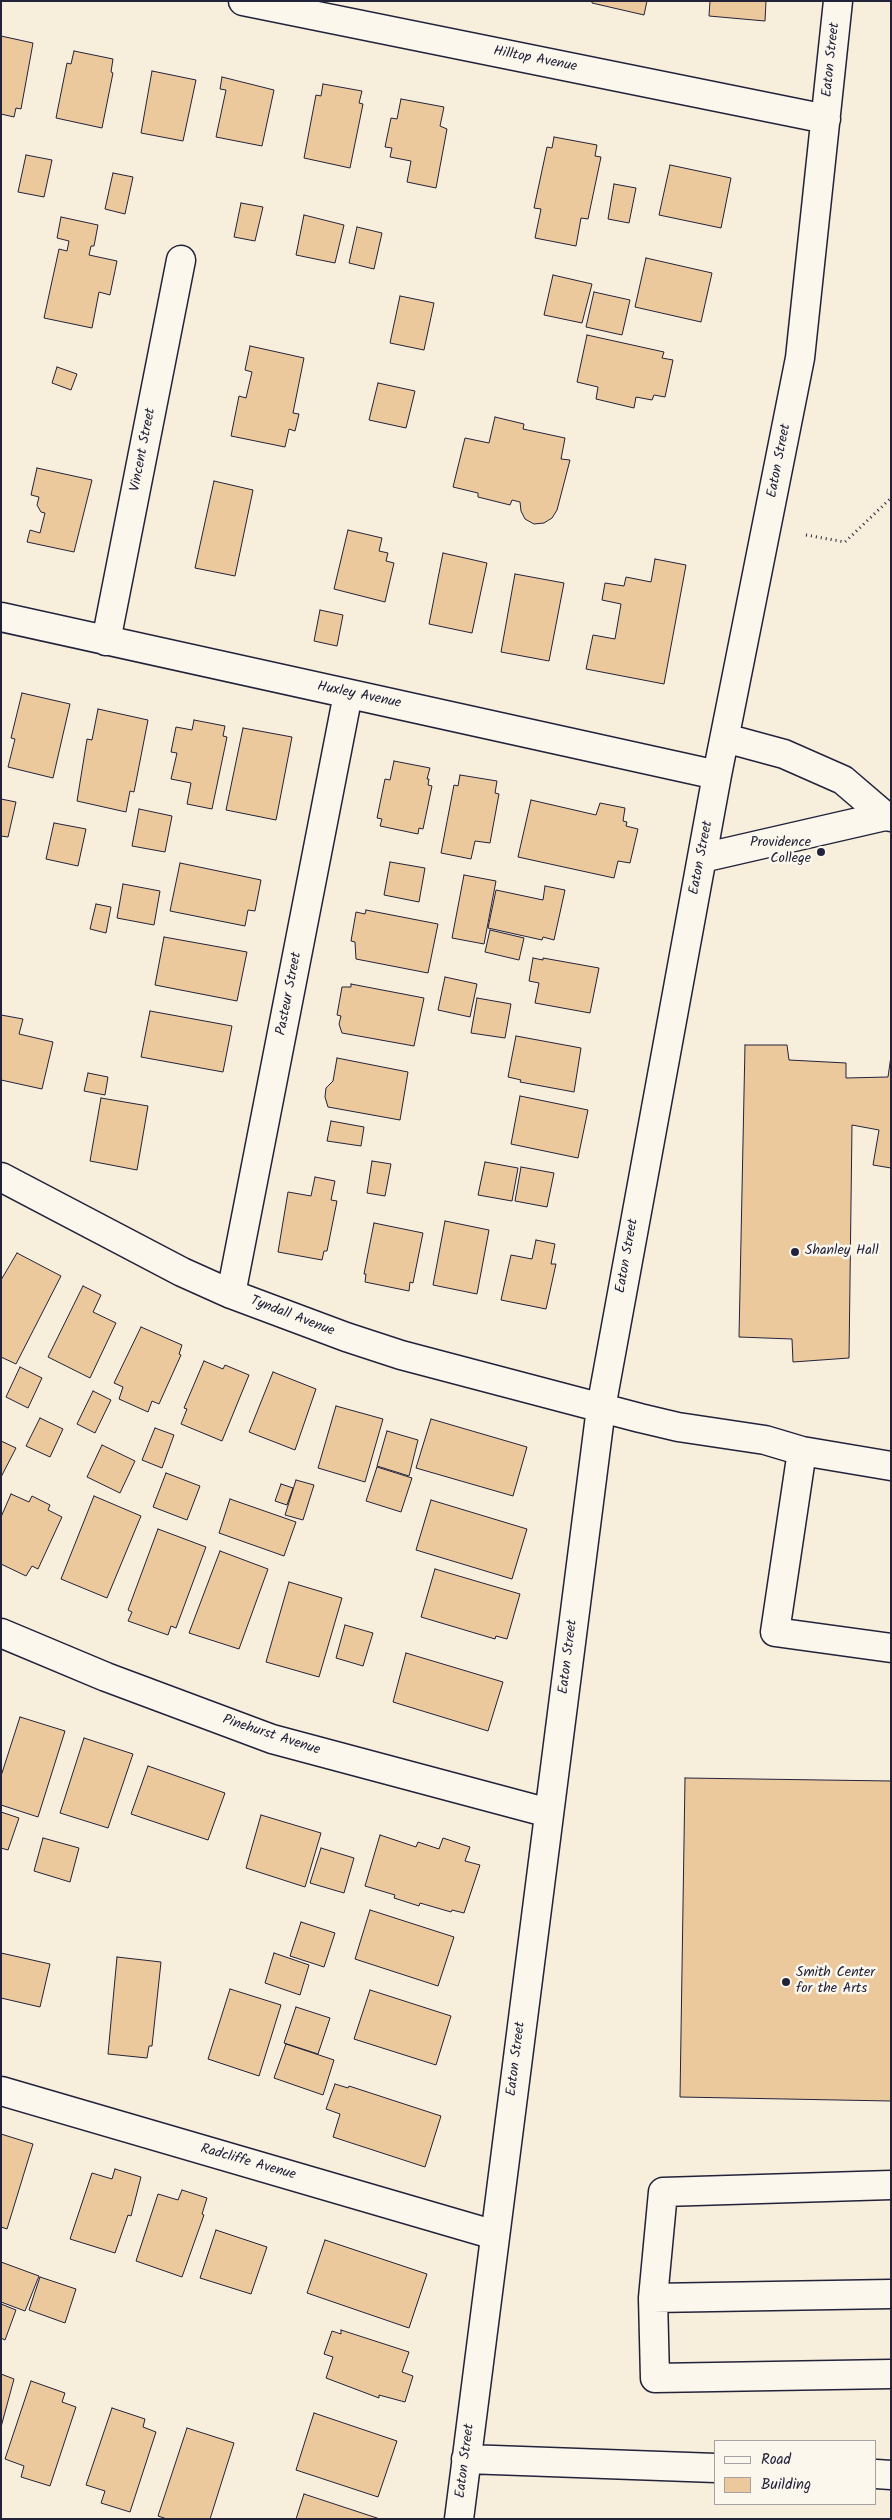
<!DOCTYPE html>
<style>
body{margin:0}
#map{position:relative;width:892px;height:2520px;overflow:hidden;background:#f8eedc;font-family:Kalam,sans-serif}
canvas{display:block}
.frame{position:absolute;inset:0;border:2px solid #22223b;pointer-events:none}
.legend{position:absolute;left:714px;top:2440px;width:162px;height:65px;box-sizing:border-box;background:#fbf7ec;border:1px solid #a4a2a5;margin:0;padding:6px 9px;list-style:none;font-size:15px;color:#22223b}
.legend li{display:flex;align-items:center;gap:10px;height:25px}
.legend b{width:25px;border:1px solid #a4a2a5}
</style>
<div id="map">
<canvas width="892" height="2520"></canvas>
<div class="frame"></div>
<ul class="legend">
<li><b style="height:6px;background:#fbf7ec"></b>Road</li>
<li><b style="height:14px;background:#ecc99d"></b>Building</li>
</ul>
</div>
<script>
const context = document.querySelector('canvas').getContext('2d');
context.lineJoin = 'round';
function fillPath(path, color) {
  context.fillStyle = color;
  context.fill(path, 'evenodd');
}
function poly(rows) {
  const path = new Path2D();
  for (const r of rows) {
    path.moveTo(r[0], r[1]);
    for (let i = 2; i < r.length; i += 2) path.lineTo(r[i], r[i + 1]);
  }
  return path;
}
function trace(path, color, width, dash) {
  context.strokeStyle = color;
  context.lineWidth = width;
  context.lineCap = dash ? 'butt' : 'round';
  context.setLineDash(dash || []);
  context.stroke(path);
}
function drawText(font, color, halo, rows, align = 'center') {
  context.font = font + ' Kalam,sans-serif';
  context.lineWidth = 5;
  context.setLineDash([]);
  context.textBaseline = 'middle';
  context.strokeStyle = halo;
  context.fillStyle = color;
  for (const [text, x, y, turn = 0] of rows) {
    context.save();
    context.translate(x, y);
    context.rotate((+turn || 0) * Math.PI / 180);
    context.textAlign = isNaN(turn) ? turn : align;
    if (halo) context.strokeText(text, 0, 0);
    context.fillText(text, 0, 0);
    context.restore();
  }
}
const building = poly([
 [592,1,647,1,644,15,592,3,592,1],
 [710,1,766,1,765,21,709,16,710,1],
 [1,36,33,43,21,109,16,108,14,117,1,114,1,36],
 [74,51,113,59,111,72,113,73,102,128,56,118,67,63,71,64,74,51],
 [152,71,196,80,183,141,141,133,152,71],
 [222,77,274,90,262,146,216,137,226,90,220,89,222,77],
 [323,84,362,91,359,103,363,104,350,168,304,158,316,95,321,96,323,84],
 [401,99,444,107,440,126,447,129,436,188,407,182,411,161,390,157,392,148,385,147,391,118,397,119,401,99],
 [554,137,597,145,595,156,601,157,588,219,581,218,576,246,535,238,541,209,534,208,547,147,552,148,554,137],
 [26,155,52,160,44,197,18,192,26,155],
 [670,165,731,178,721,228,659,215,670,165],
 [113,173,133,177,125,214,105,209,113,173],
 [614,184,636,188,629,223,608,219,614,184],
 [241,203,263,207,255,241,234,237,241,203],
 [304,215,344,225,335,263,296,255,304,215],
 [61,217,98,225,94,246,91,246,89,255,117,261,110,295,99,292,92,328,44,318,59,249,67,251,69,241,57,238,61,217],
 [357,227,382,233,374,269,349,263,357,227],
 [646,258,712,273,701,322,635,307,646,258],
 [553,275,592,284,582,323,544,315,553,275],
 [594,292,630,300,622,335,586,327,594,292],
 [400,296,434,303,424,350,390,343,400,296],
 [587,335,664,352,662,358,673,360,665,397,654,395,652,400,636,397,634,408,596,399,598,387,577,382,587,335],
 [250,346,304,358,293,413,299,414,295,431,289,429,285,447,231,436,239,396,246,398,252,372,245,370,250,346],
 [57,367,77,374,71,390,52,383,57,367],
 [378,383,415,391,406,428,369,420,378,383],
 [495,417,524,424,523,429,565,438,561,459,570,460,557,510,552,518,544,523,534,524,525,519,521,511,520,502,512,500,510,505,478,497,478,493,453,487,465,438,489,443,495,417],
 [37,468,92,480,74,552,27,542,30,530,40,533,45,513,41,512,37,505,39,497,31,495,37,468],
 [214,481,253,490,235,576,195,568,214,481],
 [348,530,382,538,379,551,388,553,386,561,394,563,385,602,334,589,348,530],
 [443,553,487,563,472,633,429,624,443,553],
 [655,559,686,565,664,684,586,669,593,635,615,639,621,604,602,600,605,583,624,586,626,577,651,582,655,559],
 [515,574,564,583,549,661,501,652,515,574],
 [320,610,343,615,337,646,314,641,320,610],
 [22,693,70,704,53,778,8,767,15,739,11,738,22,693],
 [98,709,148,720,134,792,130,791,126,812,77,801,87,739,92,740,98,709],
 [194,720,225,726,223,736,227,737,212,809,187,804,191,783,171,779,177,753,171,752,176,727,192,730,194,720],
 [243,728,292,737,276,820,226,810,243,728],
 [394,761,430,768,427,779,429,779,428,785,432,786,423,829,419,828,418,834,380,826,382,819,377,818,385,779,390,780,394,761],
 [460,775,497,781,495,793,499,794,490,843,475,841,471,859,441,853,454,785,458,786,460,775],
 [1,799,16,802,8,837,1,836,1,799],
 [531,800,596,815,600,803,625,808,623,821,627,822,626,826,638,829,630,863,618,861,614,878,518,857,531,800],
 [139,809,172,816,165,852,132,846,139,809],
 [54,823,86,829,78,866,46,859,54,823],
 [390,862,425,868,419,902,384,895,390,862],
 [180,863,261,880,255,911,248,910,245,926,170,911,180,863],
 [464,875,496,881,484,944,452,938,464,875],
 [123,884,160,891,154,925,117,918,123,884],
 [545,886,565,890,554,940,543,937,542,940,488,928,496,890,543,900,545,886],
 [96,904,111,907,106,933,90,929,96,904],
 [366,910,438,924,428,973,356,959,355,942,351,941,356,912,365,914,366,910],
 [490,930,524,938,519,960,485,952,490,930],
 [164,937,247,952,237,1001,155,985,164,937],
 [533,958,543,960,543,958,599,968,590,1013,535,1003,539,983,529,981,533,958],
 [445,977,477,984,470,1017,438,1010,445,977],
 [351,984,424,998,414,1046,342,1033,339,1024,341,1016,337,1015,342,987,351,987,351,984],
 [477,998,511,1004,505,1038,471,1033,477,998],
 [150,1011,232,1026,223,1072,141,1057,150,1011],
 [1,1015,23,1019,19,1034,53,1042,42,1089,1,1080,1,1015],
 [516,1036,581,1048,574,1092,520,1082,521,1080,508,1077,516,1036],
 [745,1045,787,1045,789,1060,846,1063,846,1078,888,1077,891,1056,891,1168,873,1165,879,1130,852,1125,849,1358,793,1362,792,1339,739,1337,745,1045],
 [337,1058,408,1072,400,1120,328,1107,325,1097,326,1088,333,1081,337,1058],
 [88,1073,108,1077,105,1095,84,1091,88,1073],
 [520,1096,588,1110,578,1158,511,1144,520,1096],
 [101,1098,148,1106,137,1170,90,1161,101,1098],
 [331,1121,364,1127,361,1146,327,1141,331,1121],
 [372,1161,391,1164,385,1196,367,1193,372,1161],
 [485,1162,518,1168,512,1201,478,1195,485,1162],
 [521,1167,554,1173,547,1207,515,1201,521,1167],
 [315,1177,335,1181,331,1200,337,1201,327,1251,324,1251,322,1260,278,1252,288,1192,311,1196,315,1177],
 [445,1221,489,1230,477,1294,433,1285,445,1221],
 [374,1223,423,1233,413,1283,410,1282,409,1291,365,1282,366,1274,364,1274,374,1223],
 [536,1240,555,1244,551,1264,556,1264,546,1309,501,1300,511,1255,532,1259,536,1240],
 [17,1253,61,1276,16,1364,1,1357,1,1280,17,1253],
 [83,1286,101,1295,93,1312,116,1323,90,1378,48,1357,83,1286],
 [141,1327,182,1345,179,1354,181,1355,159,1404,152,1401,148,1412,119,1399,123,1387,114,1383,141,1327],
 [204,1361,223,1369,225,1365,249,1375,222,1441,181,1424,187,1409,184,1408,204,1361],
 [20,1367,42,1378,28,1408,6,1397,20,1367],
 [273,1372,316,1389,295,1450,249,1432,273,1372],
 [93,1391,111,1400,95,1433,77,1424,93,1391],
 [336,1406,383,1419,365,1482,318,1468,336,1406],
 [40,1418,63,1429,50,1457,26,1446,40,1418],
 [431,1419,527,1447,513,1496,416,1468,431,1419],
 [155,1428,174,1435,162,1468,142,1460,155,1428],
 [387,1431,418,1440,409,1476,377,1466,387,1431],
 [1,1441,16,1448,1,1477,1,1441],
 [102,1445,135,1461,120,1493,87,1477,102,1445],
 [377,1467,412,1478,401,1512,366,1501,377,1467],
 [166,1473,200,1486,187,1520,153,1507,166,1473],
 [296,1480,314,1485,303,1520,285,1515,296,1480],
 [281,1484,293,1488,287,1505,275,1501,281,1484],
 [11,1494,29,1502,32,1496,50,1505,48,1510,62,1517,38,1569,32,1566,26,1576,1,1564,1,1517,11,1494],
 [94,1496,141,1516,107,1598,61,1579,94,1496],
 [230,1499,296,1522,284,1556,219,1533,230,1499],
 [431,1500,527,1529,512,1579,416,1550,431,1500],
 [158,1529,206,1547,176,1628,171,1626,168,1635,128,1621,132,1612,128,1610,158,1529],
 [220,1551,268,1569,239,1649,189,1633,220,1551],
 [435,1569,520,1594,507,1639,496,1636,495,1639,421,1617,435,1569],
 [289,1582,342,1598,319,1677,266,1662,289,1582],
 [345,1625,373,1633,363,1666,336,1658,345,1625],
 [406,1653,503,1682,488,1731,393,1702,406,1653],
 [20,1717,65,1731,38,1817,1,1805,1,1776,20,1717],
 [84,1738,133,1754,108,1828,60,1813,84,1738],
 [148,1766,225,1793,208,1840,131,1814,148,1766],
 [685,1778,891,1781,891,2101,680,2097,685,1778],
 [1,1812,19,1818,8,1850,1,1848,1,1812],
 [261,1815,321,1833,305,1887,246,1868,261,1815],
 [380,1835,416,1847,418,1842,439,1849,443,1838,470,1847,465,1861,480,1865,464,1913,452,1910,451,1912,420,1903,419,1906,394,1898,395,1895,365,1886,380,1835],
 [43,1838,79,1848,70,1882,34,1871,43,1838],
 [321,1848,354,1858,344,1893,310,1883,321,1848],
 [370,1910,454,1937,438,1986,355,1959,370,1910],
 [301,1922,335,1933,324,1967,290,1956,301,1922],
 [1,1953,50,1964,40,2007,1,1998,1,1953],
 [274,1953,309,1965,300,1995,265,1983,274,1953],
 [117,1957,161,1962,152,2046,149,2046,147,2058,108,2054,117,1957],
 [230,1989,281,2005,259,2076,208,2059,230,1989],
 [370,1990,451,2016,436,2065,354,2039,370,1990],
 [296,2007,330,2018,318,2054,284,2043,296,2007],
 [286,2044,334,2060,323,2095,274,2078,286,2044],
 [335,2084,348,2088,349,2086,441,2116,425,2167,333,2137,340,2114,326,2109,335,2084],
 [1,2134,33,2144,7,2229,1,2227,1,2134],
 [115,2169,141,2177,131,2216,128,2215,115,2253,70,2239,92,2173,112,2179,115,2169],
 [182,2190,207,2198,202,2214,204,2215,182,2277,136,2261,158,2194,178,2200,182,2190],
 [216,2230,267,2247,251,2294,200,2278,216,2230],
 [325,2240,427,2274,409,2328,307,2293,325,2240],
 [1,2262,39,2276,25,2311,1,2302,1,2262],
 [40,2277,76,2289,65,2323,29,2310,40,2277],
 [1,2304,16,2310,5,2340,1,2338,1,2304],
 [341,2330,409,2352,402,2372,413,2376,405,2402,379,2395,379,2398,326,2378,333,2357,324,2354,332,2331,341,2334,341,2330],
 [1,2374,14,2379,1,2427,1,2374],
 [31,2381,65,2393,62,2402,76,2407,50,2486,21,2477,24,2466,5,2459,31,2381],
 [112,2408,145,2419,143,2427,156,2432,130,2512,101,2503,105,2491,86,2485,112,2408],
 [314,2413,397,2441,378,2497,296,2470,314,2413],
 [187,2428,234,2443,210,2519,167,2519,158,2516,187,2428],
 [304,2494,380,2519,296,2519,304,2494]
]);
fillPath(building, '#ecc99d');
trace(building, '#22223b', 1);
const minor = poly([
 [243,1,826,119],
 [1,617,717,775],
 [106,641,181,260],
 [725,738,784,754,843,780,885,816,891,817],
 [702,858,885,816],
 [1,1177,182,1272,231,1294,346,1337,401,1355,640,1418,678,1427,765,1440,802,1451],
 [231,1294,348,694],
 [891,1466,802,1451,775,1632,891,1648],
 [1,1633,106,1677,272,1739,549,1813],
 [1,2091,495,2235],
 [891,2294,653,2298,655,2378,891,2374],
 [653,2298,663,2192,891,2185],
 [466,2459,716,2468],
 [876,2474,891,2475],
 [459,2519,601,1408,717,775,800,358,838,1]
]);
trace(minor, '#22223b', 31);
trace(poly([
 [806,535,845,542,891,498]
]), '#22223b', 3, [1, 4]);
trace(minor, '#fbf7ec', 28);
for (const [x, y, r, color] of [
 [821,852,5,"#22223b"],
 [795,1252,5,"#22223b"],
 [786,1982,5,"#22223b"]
]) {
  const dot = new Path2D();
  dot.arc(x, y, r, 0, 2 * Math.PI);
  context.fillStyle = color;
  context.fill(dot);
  trace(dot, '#fbf7ec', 2);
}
drawText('14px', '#22223b', '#fbf7ec', [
 ["Hilltop Avenue",535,60,11],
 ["Eaton Street",832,60,-84],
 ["Vincent Street",144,450,-79],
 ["Eaton Street",780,461,-79],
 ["Huxley Avenue",359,696,12],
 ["Eaton Street",702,858,-79],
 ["Pasteur Street",290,994,-79],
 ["Eaton Street",628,1256,-80],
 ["Tyndall Avenue",292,1317,21],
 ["Eaton Street",569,1657,-83],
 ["Pinehurst Avenue",271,1736,18],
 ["Eaton Street",517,2059,-83],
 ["Radcliffe Avenue",248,2163,16],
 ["Eaton Street",466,2461,-83]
]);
drawText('14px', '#22223b', '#fbf7ec', [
 ["Providence",811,844,"right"],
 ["College",811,860,"right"],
 ["Shanley Hall",805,1252],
 ["Smith Center",796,1974],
 ["for the Arts",796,1990]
], 'left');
</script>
